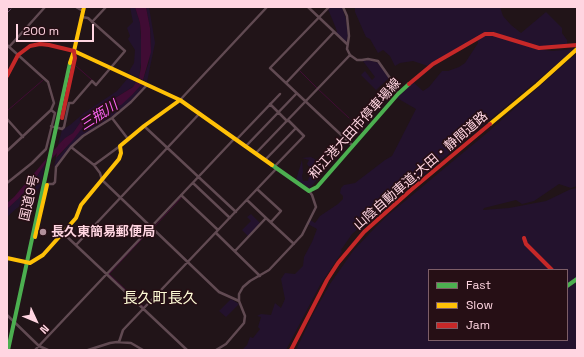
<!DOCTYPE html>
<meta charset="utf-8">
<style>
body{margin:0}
#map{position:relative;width:584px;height:357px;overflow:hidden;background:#211418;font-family:"Space Grotesk",sans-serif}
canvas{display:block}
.frame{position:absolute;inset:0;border:8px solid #ffd5e1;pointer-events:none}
.legend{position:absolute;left:428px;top:269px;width:140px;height:72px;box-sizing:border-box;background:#260f15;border:1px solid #7d5e67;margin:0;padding:5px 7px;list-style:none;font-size:12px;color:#ffd5e1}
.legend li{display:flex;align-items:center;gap:8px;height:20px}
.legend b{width:20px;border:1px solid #7d5e67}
.north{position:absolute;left:16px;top:301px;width:40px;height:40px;-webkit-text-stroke:3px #260f15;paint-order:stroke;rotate:134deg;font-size:11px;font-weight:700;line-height:16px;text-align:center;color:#ffd5e1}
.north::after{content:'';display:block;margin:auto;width:14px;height:18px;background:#ffd5e1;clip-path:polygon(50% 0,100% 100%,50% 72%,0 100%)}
.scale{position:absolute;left:16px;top:24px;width:78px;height:18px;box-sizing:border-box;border:2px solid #ffd5e1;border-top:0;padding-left:5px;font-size:12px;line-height:14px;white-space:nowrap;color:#ffd5e1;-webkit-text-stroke:3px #260f15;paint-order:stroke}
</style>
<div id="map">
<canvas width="584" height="357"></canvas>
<div class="frame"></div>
<ul class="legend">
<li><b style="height:5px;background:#4caf50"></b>Fast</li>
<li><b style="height:5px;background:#ffc107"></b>Slow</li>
<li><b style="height:5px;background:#c62828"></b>Jam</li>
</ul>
<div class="north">N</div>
<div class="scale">200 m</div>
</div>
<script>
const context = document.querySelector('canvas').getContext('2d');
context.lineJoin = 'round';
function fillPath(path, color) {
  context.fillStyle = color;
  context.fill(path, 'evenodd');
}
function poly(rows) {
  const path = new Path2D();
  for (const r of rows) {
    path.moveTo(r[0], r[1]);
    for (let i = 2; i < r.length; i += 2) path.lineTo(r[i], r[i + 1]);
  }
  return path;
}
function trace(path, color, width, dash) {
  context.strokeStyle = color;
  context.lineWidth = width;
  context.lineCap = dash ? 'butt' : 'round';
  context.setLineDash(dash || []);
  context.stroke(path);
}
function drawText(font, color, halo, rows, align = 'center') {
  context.font = font + ' "Space Grotesk","Noto Sans JP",sans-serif';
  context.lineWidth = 3.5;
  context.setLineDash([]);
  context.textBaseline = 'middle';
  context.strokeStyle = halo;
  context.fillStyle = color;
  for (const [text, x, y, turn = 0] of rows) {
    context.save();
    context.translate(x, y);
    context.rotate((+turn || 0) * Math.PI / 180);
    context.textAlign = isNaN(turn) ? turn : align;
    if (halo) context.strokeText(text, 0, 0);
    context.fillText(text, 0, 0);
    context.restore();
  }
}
fillPath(poly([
 [130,7,135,7,140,23,142,56,139,78,128,73,134,63,135,50,128,39,130,36,127,28,133,22],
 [146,7,149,7,155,43,147,82,143,80,149,62,151,43,150,28],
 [329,7,342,7,346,19,348,36,346,42,336,33,337,31,328,9],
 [355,7,500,7,503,16,511,25,521,33,546,12,562,28,562,33,567,40,567,45,537,47,496,33,487,32,428,66,413,61,400,63,395,66,390,56,383,50,378,53,370,39,366,37,355,12],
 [495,35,536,49,552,51,575,49,352,234,341,250,342,252,320,285,286,350,236,350,243,349,247,345,250,337,253,338,260,329,258,327,261,317,257,316,261,314,271,315,275,303,281,308,285,299,281,279,285,273,295,274,303,266,304,257,312,242,317,229,308,224,310,220,315,223,320,216,338,204,343,199,343,196,340,193,341,188,344,185,355,183,385,160,392,156,416,109,397,98,413,82,423,91,429,87,442,71,448,71,459,67,465,63,478,43,478,39,485,36],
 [577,53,577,186,571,188,559,184,534,201,522,204,516,200,484,208,483,210,509,208,546,201,571,189,577,188,577,350,296,350,313,314,330,284,353,251,370,233,387,216,488,132],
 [429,270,567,270,567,340,429,340],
 [369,60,379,63,389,78,376,90,361,75,365,71,372,80,375,77,363,61],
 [128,78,136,82,134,86,112,100,109,104,104,106,102,109,82,120,73,133,65,138,58,145,62,130,70,125,84,113,117,91],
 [142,84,145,86,128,104,115,114,77,140,54,167,56,158,60,155,86,123,100,114,119,104,132,95],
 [311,157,318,161,321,168,316,181,309,189,296,180,302,160,303,172,302,176,303,181,308,181,311,169,307,164,309,160,302,158],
 [45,164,41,185,37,191,35,200,33,202,29,201,17,208,7,217,7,209,19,198,33,182],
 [251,214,260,223,248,236,242,230,251,221,247,217],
 [231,299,239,304,226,317,219,311]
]), '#23122d');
fillPath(poly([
 [135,7,146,7,150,28,151,52,143,80,139,78,141,67,141,34,140,23],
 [136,82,142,84,132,95,121,105,112,107,86,123,73,140,56,158,58,145,65,138,73,133,82,120,102,109,104,106,109,104,112,100,133,87],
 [47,158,45,164,33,182,19,198,7,209,7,203,14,197]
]), '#400c34');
trace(poly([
 [76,66,92,80],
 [300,71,317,88],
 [318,89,349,118],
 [7,111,43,80],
 [351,120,363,131],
 [154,227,181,198],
 [144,307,109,274,151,229]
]), '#400c34', 1);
trace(poly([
 [50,157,62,145]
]), '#400c34', 4.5);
trace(poly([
 [76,7,83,11],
 [308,7,347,44],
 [329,7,270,68,353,146],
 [343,7,347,16,349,36,347,49,350,55,357,60,362,60,368,59,378,61,392,81,394,89,398,94],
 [92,22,106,7],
 [7,45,48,82,54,103,51,110,7,151],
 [9,47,45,7],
 [286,83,334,32],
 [180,100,267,7],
 [270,104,287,121,289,121,304,136,275,166],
 [112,118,128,139],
 [7,119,23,137],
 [51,126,62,129,64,127,69,103,73,103,92,81,96,85,125,51,88,18,82,17],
 [144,126,236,212],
 [237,139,280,94],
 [246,146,296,94],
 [71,147,83,136,112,118,131,102,147,85],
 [256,153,350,55],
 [265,160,296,128],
 [94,165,120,146],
 [7,183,32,163,46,149,55,113,51,110],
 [193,183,230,218],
 [48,184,53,184,55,182,56,167,71,147,94,165,100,173,102,180,219,292,239,301],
 [257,189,281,211,271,222],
 [181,195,218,230],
 [266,218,294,244],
 [63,233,187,350],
 [216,233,260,276],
 [76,245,200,113],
 [235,251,266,218,247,200],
 [7,315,39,346,48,350],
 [119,342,123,330,277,168],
 [35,350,235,138],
 [88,350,110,343,117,342,131,343,143,350],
 [216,350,226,344,244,323,245,316,239,301,239,294,243,287,250,281,269,270,302,235,316,207,312,195,309,191]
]), '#614a52', 2.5);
trace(poly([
 [272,165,309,191,317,187,398,94,409,84],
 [567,286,577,279],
 [8,350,70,63]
]), '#4caf50', 4);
trace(poly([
 [74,51,180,100,272,165],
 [70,63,74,51,84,7],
 [490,124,537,85,577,49],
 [35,237,47,185],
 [7,258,30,263,43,255,76,218,81,205,119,159,121,153,120,146,144,126,180,100]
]), '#ffc107', 4);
trace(poly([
 [7,76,18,55,30,46,40,44,49,45,74,51],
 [409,84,433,64,485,34,493,34,539,48,577,45],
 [62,118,75,58,74,52],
 [524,238,526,244,552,270],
 [291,350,327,280,338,263,364,232,411,190,490,124]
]), '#c62828', 4);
trace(poly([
 [7,13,13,7]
]), '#664265', 1, [6, 5]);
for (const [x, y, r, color] of [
 [43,232,4,"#b1919b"]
]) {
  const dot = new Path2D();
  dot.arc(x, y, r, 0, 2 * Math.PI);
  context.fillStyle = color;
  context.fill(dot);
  trace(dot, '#260f15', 1.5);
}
drawText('13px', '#ffd5e1', '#260f15', [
 ["和江港大田市停車場線",355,129,-48],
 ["山陰自動車道;大田・静間道路",421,171,-41],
 ["国道9号",30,198,-77]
]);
drawText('bold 13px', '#ffd5e1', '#260f15', [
 ["長久東簡易郵便局",51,232]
], 'left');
drawText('italic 14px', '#fd64f5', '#260f15', [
 ["三瓶川",99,116,-33]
]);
drawText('15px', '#fffdd7', '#260f15', [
 ["長久町長久",160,299]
]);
</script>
